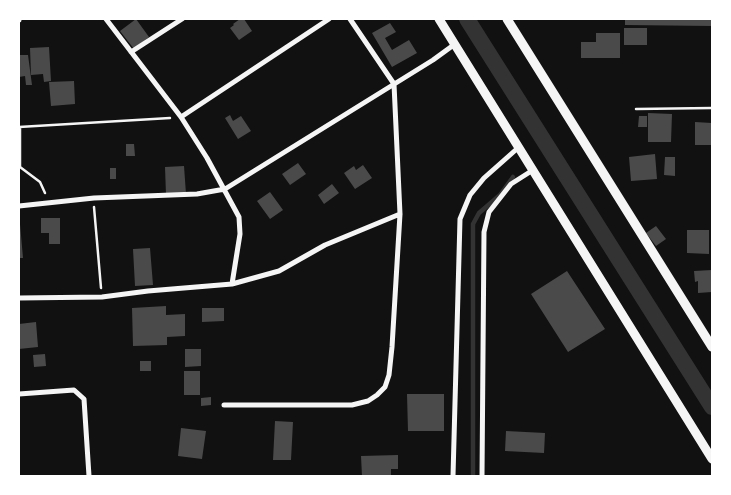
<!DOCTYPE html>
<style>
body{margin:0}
#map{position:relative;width:731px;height:495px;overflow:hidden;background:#111;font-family:Spectral,serif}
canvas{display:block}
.frame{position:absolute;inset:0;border:20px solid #fff;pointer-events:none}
</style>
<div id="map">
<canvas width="731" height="495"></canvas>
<div class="frame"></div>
</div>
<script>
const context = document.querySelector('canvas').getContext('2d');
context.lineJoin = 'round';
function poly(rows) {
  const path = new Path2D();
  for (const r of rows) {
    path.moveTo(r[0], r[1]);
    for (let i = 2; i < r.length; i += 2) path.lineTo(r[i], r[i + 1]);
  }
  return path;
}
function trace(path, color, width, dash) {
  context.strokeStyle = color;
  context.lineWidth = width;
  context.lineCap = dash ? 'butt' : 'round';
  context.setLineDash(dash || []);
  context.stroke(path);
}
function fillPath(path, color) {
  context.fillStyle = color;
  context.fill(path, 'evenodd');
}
trace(poly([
 [473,476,473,224,479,213,500,195,513,177]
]), '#333', 4.5);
trace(poly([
 [467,19,712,407]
]), '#333', 16);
fillPath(poly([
 [136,19,149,37,134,49,120,31],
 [240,19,244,19,252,31,239,40,230,28,234,25,233,24],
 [625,19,712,19,712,26,625,25],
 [390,23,396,32,385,38,392,50,409,40,417,53,392,67,372,33],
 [624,28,647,28,647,45,624,45],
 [596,33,620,33,620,58,581,58,581,42,596,42],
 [49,47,51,81,44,82,43,74,31,75,30,48],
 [19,55,28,55,32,85,26,85,25,76,19,77],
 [74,81,75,104,51,106,49,82],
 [648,113,672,114,671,142,648,142],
 [230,115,233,121,241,116,251,131,238,139,225,118],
 [639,116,647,116,647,127,638,127],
 [695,122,712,123,712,145,695,145],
 [126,144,134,144,135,156,126,156],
 [655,154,657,179,631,181,629,157],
 [665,157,675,157,675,176,664,175],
 [298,163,306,174,290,185,282,174],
 [363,165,372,178,355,189,344,173,354,166,356,170],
 [184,166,186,194,166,195,165,167],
 [110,168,116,168,116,179,110,179],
 [332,184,339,193,324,204,318,195],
 [270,192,283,210,270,219,257,201],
 [41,218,60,218,60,244,49,244,49,233,41,233],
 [19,224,20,224,23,258,19,258],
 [656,226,666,239,656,246,646,233],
 [687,230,709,230,709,254,687,253],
 [150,248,153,285,135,286,133,249],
 [712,270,712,292,698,293,698,281,695,282,694,271],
 [567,271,605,329,568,352,531,294],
 [166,306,166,315,185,314,185,336,167,337,167,345,133,346,132,308],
 [202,308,224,308,224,321,202,322],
 [36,322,38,347,19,349,19,324],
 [185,349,201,349,201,366,185,367],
 [45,354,46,366,34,367,33,355],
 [140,361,151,361,151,371,140,371],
 [184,371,200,371,200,395,184,395],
 [407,394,444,394,444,431,408,431],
 [211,397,211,405,201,406,201,398],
 [275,421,293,422,291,460,273,460],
 [181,428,206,431,202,459,178,456],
 [506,431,545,433,544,453,505,451],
 [398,455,398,469,391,469,391,476,362,476,361,456]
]), '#4a4a4a');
trace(poly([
 [636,109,712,108],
 [19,127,170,118],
 [20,127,20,167,40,182,45,193],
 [94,207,101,288]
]), '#f5f5f5', 2.5);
trace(poly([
 [106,19,181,117,207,158,239,217,240,234,232,284],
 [19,20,19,19],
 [131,52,182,19],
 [181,117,329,19],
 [19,206,94,198,197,194,225,189,433,60,455,44],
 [19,298,102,297,148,291,232,284,279,271,325,245,400,214],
 [19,394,74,390,84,399,89,476],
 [224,405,352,405,368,401,377,395,385,387,389,375,392,347,400,214,394,84,350,19],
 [453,476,460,219,470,195,484,178,519,147],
 [482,476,484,232,489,212,511,184,533,170]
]), '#f5f5f5', 5);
trace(poly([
 [439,19,712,459],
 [507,19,712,347]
]), '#f5f5f5', 9);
</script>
